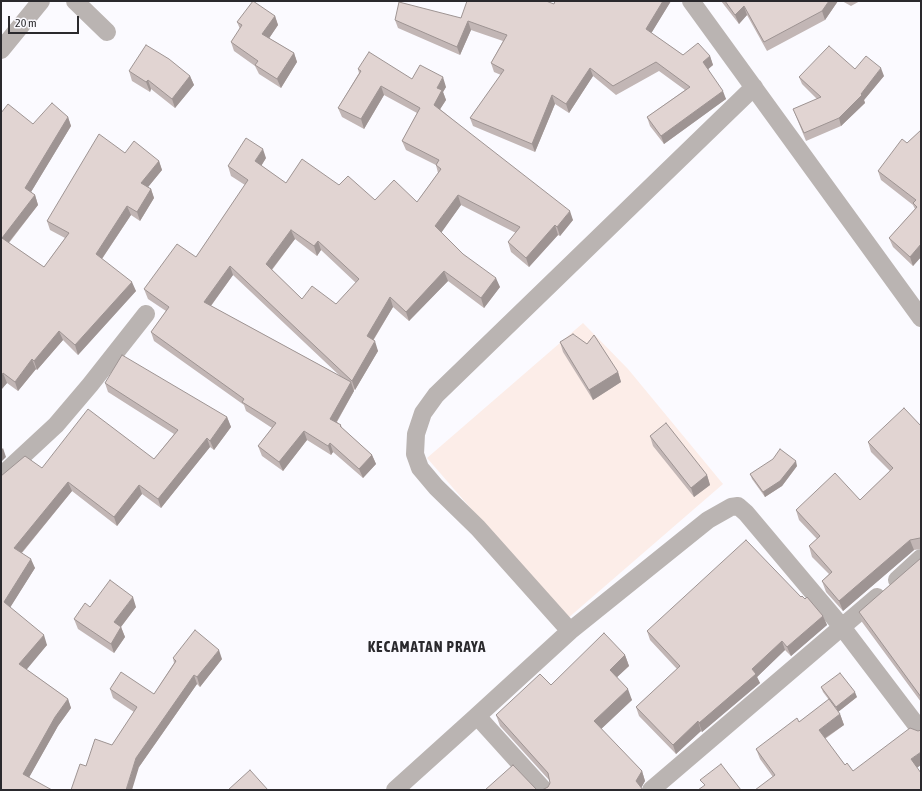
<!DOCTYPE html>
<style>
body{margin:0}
#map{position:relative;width:922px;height:791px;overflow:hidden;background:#fbfaff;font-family:"Asap Condensed",sans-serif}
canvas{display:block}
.frame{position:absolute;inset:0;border:2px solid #2a292d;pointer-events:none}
.scale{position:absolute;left:8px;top:16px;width:71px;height:18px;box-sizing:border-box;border:2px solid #2a292d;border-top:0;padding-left:5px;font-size:12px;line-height:14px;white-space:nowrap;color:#2a292d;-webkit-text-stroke:3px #fbfaff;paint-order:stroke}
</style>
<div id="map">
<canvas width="922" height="791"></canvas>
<div class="frame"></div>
<div class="scale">20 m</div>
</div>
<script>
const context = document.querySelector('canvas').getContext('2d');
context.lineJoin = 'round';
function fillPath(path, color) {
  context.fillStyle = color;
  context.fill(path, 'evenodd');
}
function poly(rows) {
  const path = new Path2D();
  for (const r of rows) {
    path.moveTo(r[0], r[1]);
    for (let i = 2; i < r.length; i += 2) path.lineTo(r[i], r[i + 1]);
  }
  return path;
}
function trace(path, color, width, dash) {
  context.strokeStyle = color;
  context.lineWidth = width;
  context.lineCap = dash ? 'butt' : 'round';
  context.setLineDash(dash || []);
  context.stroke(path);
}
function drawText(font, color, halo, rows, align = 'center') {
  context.font = font + ' "Asap Condensed",sans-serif';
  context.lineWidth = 3.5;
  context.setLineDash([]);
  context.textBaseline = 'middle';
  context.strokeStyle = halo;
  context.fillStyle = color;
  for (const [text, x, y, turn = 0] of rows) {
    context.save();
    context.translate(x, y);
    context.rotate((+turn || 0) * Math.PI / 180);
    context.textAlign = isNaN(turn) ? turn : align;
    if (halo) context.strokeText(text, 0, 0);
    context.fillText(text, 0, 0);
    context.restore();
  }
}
fillPath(poly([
 [583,323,628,369,723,484,567,619,427,458]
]), '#fcede8');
trace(poly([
 [75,1,107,32],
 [691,1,921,318],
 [1,50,41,1],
 [1,476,56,425,90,385,146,314],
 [897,580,921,558],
 [570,631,708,520,731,507,738,506,746,513,842,627,921,731],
 [395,790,477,716],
 [544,790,477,716,570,631,478,528,436,487,420,468,415,454,416,434,423,413,436,395,754,87],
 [651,790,877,597]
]), '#bab4b2', 18);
fillPath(poly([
 [671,1,651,33,683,55,710,56,713,65,708,69,726,99,664,144,650,126,647,117,685,90,659,71,616,95,593,76,569,113,555,104,535,152,473,126,470,118,501,75,494,72,491,63,503,41,471,30,460,55,398,28,395,20,461,18,554,4],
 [721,1,838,1,825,20,767,51,747,15,739,24],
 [842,1,860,1,851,6],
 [275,16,278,25,269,38,294,53,297,62,281,88,259,74,255,66,234,51,231,42,240,29,237,22],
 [358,69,446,87,443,92,446,100,440,109,573,220,560,236,558,235,529,267,511,252,508,242,516,233,461,205,441,232,463,254,500,287,484,308,448,281,409,321,393,307,373,341,378,351,355,390,354,389,354,391,337,422,341,425,342,428,372,455,376,464,363,478,333,452,331,455,307,440,283,471,262,456,258,446,272,428,246,411,244,405,154,341,151,332,166,311,148,299,144,289,196,257,245,185,231,176,228,166,266,158,261,166,286,183,339,185,375,200,417,202,438,173,436,165,406,150,402,141,417,113,384,95,364,129,342,117,338,108,359,73],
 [295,239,317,256,321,250,356,283,336,304,302,299,272,270],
 [233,275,340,376,211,306],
 [855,69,884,76,864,100,865,103,841,126,806,141,793,109,817,99,802,84,799,77],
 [129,71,190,76,194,85,175,108,151,89,150,92,132,81],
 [1,113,33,124,68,117,71,126,31,192,35,195,38,205,9,243,44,267,65,238,50,230,47,221,125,153,159,161,162,170,148,187,151,189,154,198,140,221,131,215,102,259,136,291,78,355,63,340,37,370,36,369,18,391,7,383,1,390],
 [921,130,921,257,913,266,893,247,889,238,915,209,913,205,881,180,878,171],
 [560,342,618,372,621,382,593,400,563,352],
 [105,383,227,417,231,427,214,450,210,447,161,508,142,494,117,526,72,491,22,553,35,568,10,607,47,645,26,669,68,699,71,708,58,726,29,777,1,790,1,476,42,468,154,459,174,434,108,392],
 [921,426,921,549,914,550,843,611,826,592,822,581,829,574,812,557,809,546,817,539,799,520,796,510,860,500,890,471,871,452,868,442],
 [650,436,707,475,710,485,694,497,653,446],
 [797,466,782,486,765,497,752,479,750,474],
 [921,558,921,702,862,622,859,612],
 [801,597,823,616,827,625,791,656,785,650,757,677,760,683,702,732,701,731,676,754,639,716,636,707,677,669,650,640,647,631],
 [90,607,136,607,121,627,125,637,114,653,78,629,74,619],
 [625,655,629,666,617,677,632,700,601,729,642,771,645,781,641,788,548,787,550,783,550,781,500,726,496,715,551,685],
 [173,658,222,659,200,687,197,684,139,767,86,766,112,745,134,712,113,698,110,689,154,694,174,663],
 [821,687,857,697,838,712,840,714,844,725,825,739,845,765,853,771,917,768,773,777,760,759,756,749,799,722,829,700,823,692]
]), '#c2b6b5');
fillPath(poly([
 [663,1,671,1,649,37,646,29],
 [829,1,838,1,825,20,822,11],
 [744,6,747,15,739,24,735,15],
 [275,16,278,25,266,43,262,34],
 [468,21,471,30,460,55,457,47],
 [294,53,297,62,281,88,277,79],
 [710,56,713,65,706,71,703,62],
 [590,68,593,76,569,113,566,104],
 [881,68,884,76,864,100,865,103,841,126,839,118,861,94],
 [190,76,194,85,175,108,172,99],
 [443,77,446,87,443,92,446,100,437,114,434,105,437,88],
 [148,80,151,89,150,92,146,82],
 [381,86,384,95,364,129,361,119],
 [723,91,726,99,664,144,661,136],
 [552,95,555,104,535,152,532,144],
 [68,117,71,126,28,197,25,188],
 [263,149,266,158,258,171,255,161],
 [159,161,162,170,144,192,141,183],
 [151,189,154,198,140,221,137,212],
 [35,195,38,205,5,247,2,238],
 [458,195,461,205,439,236,435,226],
 [127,206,131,215,99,263,96,254],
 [570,211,573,220,560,236,557,227],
 [555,225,558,235,529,267,526,258],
 [291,230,295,239,269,273,266,264],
 [318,241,321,250,317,256,314,246],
 [921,244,921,257,913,266,910,257],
 [230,266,233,275,207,311,204,302],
 [444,271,448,281,409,321,406,312],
 [496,278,500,287,484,308,481,298],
 [132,282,136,291,78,355,75,345],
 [390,297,393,307,370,345,367,336],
 [59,331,63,340,37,370,34,361],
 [375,341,378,351,355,390,352,381],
 [32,359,36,369,18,391,15,382],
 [618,372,621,382,593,400,589,390],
 [3,373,7,383,1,390,1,377],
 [351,382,354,391,333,428,330,419],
 [227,417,231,427,214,450,210,441],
 [304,431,307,440,283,471,279,462],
 [207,438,210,447,161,508,158,499],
 [330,443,333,452,331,455,328,446],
 [3,448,6,457,1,462,1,450],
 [372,455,376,464,363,478,359,469],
 [796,461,797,466,782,486,765,497,763,492],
 [707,475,710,485,694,497,691,488],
 [68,482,72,491,18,557,14,548],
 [139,485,142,494,117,526,114,517],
 [910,540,914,550,843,611,839,601],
 [31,559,35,568,8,611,4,602],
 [133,597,136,607,117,632,114,622],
 [823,616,827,625,791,656,787,647],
 [121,627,125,637,114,653,111,644],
 [44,635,47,645,23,674,19,664],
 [782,641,785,650,757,677,760,683,702,732,699,723,752,669],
 [219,650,222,659,200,687,197,677],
 [625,655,629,666,614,680,610,670],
 [194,675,197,684,139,767,132,790,126,790,136,758],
 [628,689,632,700,598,732,594,721],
 [855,692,857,697,838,712,836,707],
 [68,699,71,708,58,726,26,783,23,774,55,717],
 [840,714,844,725,822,740,819,730],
 [698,721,701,731,676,754,673,745],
 [921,752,921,765,914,770,911,759],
 [642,771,645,781,640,790,636,781]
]), '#9e9493');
const building = poly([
 [253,1,275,16,262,34,294,53,277,79,255,65,258,61,231,42,242,25,237,22,253,1],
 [467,1,546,1,554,4,555,1,663,1,646,29,683,55,698,43,710,56,703,62,723,91,661,136,647,117,690,87,656,62,613,86,590,68,566,104,552,95,532,144,470,118,504,70,491,63,507,35,468,21,457,47,395,20,399,2,461,18,467,1],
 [725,1,829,1,822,11,764,42,744,6,735,15,725,1],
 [146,45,169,59,190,76,172,99,148,80,146,82,129,71,146,45],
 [829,46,855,69,866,56,881,68,861,94,862,95,839,118,804,133,793,109,821,97,799,77,829,46],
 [369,52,412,79,420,65,443,77,437,88,442,90,434,105,570,211,557,227,555,225,526,258,508,242,520,227,458,195,435,226,463,254,496,278,481,298,444,271,406,312,390,297,367,336,375,341,352,381,230,266,204,302,351,382,330,419,341,425,340,426,372,455,359,469,330,443,328,446,304,431,279,462,258,446,276,423,242,402,244,399,151,332,169,307,144,289,177,244,196,257,248,180,228,166,246,138,263,149,255,161,286,183,302,159,339,185,348,176,375,200,394,180,417,202,441,169,436,165,439,160,402,141,420,108,381,86,361,119,338,108,361,71,358,69,369,52],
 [291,230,314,246,318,241,359,279,336,304,312,286,302,299,266,264,291,230],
 [52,103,68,117,25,188,35,195,2,238,44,267,69,233,47,221,99,134,125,153,134,141,159,161,141,183,151,189,137,212,127,206,96,254,132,282,75,345,59,331,34,361,32,359,15,382,3,373,1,377,1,113,8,104,33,124,52,103],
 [921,130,921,244,910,257,889,238,917,207,913,203,916,200,878,171,902,139,907,143,921,130],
 [573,334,587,344,594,335,618,372,589,390,560,342,573,334],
 [122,355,227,417,210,441,207,438,158,499,139,485,114,517,68,482,14,548,31,559,4,602,44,635,19,664,68,699,55,717,23,774,52,790,1,790,1,476,25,456,42,468,88,409,154,459,178,430,105,383,122,355],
 [904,408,921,426,921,538,920,538,910,540,839,601,822,581,832,572,809,546,820,536,796,510,835,473,860,500,893,468,868,442,904,408],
 [666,423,707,475,691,488,650,436,666,423],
 [780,449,796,461,780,481,763,492,750,474,773,459,780,449],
 [746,540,801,597,802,596,805,599,807,597,823,616,787,647,782,641,752,669,756,674,699,723,698,721,673,745,636,707,680,666,647,631,746,540],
 [921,558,921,697,859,612,921,558],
 [110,580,133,597,114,622,121,627,111,644,74,619,85,603,90,607,110,580],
 [195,630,219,650,197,677,194,675,136,758,126,790,71,790,80,764,86,766,95,739,112,745,137,707,110,689,121,672,154,694,176,661,173,658,195,630],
 [604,633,625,655,610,670,628,689,594,721,642,771,636,781,643,790,542,790,548,787,550,783,548,773,496,715,540,674,551,685,604,633],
 [840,673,855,692,836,707,821,687,840,673],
 [829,699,840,714,819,730,845,765,847,763,853,771,910,728,918,731,921,730,921,752,911,759,921,773,921,790,755,790,775,775,756,749,797,718,799,722,829,699],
 [721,764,741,790,698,790,705,785,700,780,721,764],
 [513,765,537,790,541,790,485,790,513,765],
 [250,770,268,790,228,790,250,770]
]);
fillPath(building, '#e1d4d2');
trace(building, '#9e9493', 1);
context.letterSpacing = '1px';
drawText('bold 15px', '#2a292d', '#fbfaff', [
 ["KECAMATAN PRAYA",427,647]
]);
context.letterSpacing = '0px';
</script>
